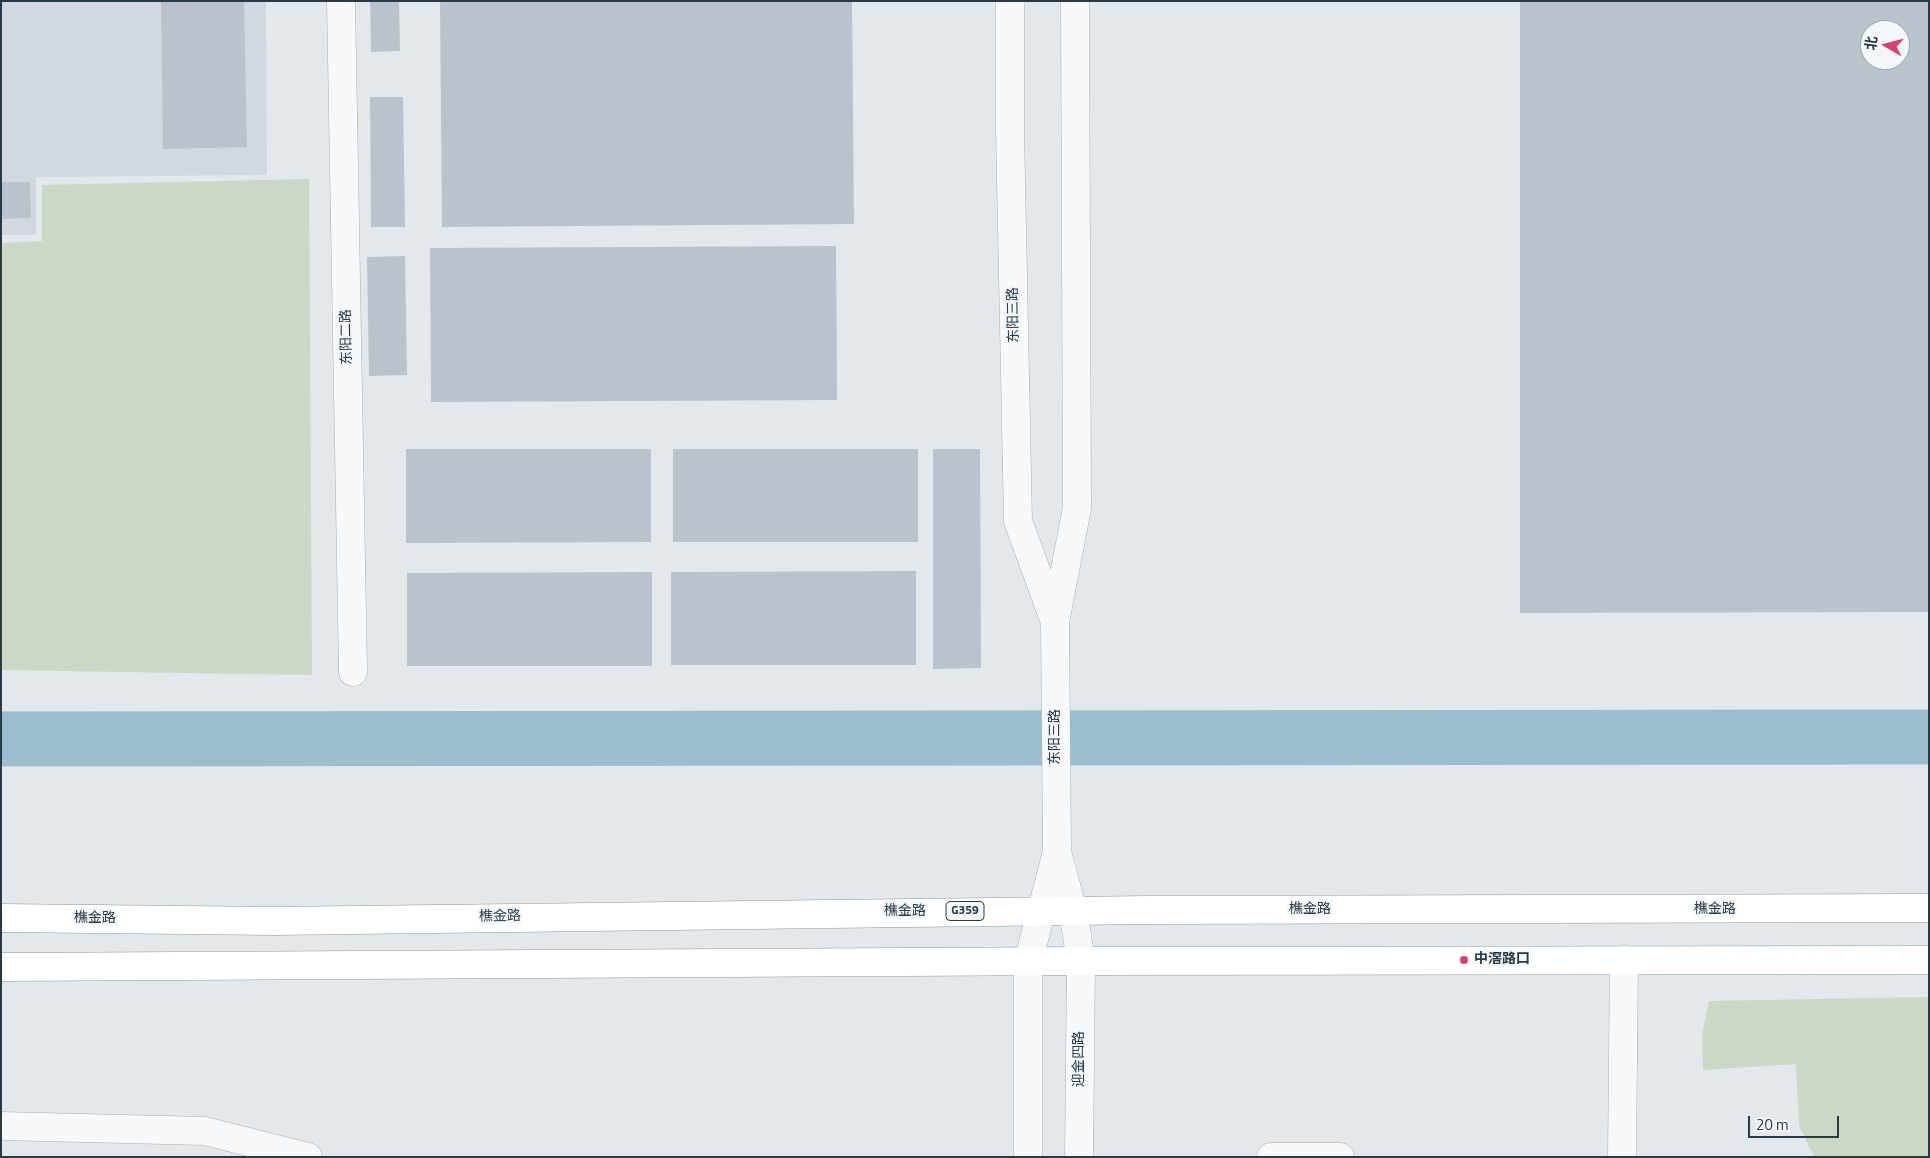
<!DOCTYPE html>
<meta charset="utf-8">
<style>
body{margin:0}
#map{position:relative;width:1930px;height:1158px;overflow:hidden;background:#e3e8ec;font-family:"Titillium Web","Noto Sans SC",sans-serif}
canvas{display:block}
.frame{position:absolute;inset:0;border:2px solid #293946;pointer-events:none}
.north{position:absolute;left:1860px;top:20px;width:50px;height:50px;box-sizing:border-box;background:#f3f7f9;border:1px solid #a2abb1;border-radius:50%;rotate:278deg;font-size:14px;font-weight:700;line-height:20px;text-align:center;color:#293946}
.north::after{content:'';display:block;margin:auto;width:18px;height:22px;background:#d94072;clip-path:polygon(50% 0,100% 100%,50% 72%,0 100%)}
.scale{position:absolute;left:1748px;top:1116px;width:91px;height:22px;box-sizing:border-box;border:2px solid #293946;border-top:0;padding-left:6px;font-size:15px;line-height:18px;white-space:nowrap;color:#293946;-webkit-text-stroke:4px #f3f7f9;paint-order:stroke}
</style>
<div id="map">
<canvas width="1930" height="1158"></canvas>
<div class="frame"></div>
<div class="north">北</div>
<div class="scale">20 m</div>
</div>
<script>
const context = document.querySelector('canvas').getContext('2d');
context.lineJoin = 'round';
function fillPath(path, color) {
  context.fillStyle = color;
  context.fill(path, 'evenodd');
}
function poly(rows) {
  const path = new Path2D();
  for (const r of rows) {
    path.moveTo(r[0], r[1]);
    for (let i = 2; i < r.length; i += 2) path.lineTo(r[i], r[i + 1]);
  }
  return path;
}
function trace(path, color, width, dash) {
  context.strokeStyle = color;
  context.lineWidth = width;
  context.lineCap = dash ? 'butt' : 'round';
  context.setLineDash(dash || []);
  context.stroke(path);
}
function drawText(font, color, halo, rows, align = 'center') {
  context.font = font + ' "Titillium Web","Noto Sans SC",sans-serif';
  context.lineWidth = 5;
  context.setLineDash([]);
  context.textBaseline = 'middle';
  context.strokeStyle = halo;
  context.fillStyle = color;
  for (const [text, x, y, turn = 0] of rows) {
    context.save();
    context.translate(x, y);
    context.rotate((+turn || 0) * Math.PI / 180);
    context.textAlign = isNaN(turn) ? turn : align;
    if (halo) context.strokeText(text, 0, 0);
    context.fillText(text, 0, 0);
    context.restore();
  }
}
fillPath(poly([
 [1,1,266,1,267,175,36,177,36,235,1,235]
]), '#d1d8df');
fillPath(poly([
 [309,179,312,675,1,670,1,243,42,241,42,185],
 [1929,997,1929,1157,1814,1157,1799,1126,1796,1064,1703,1070,1702,1035,1709,1001]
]), '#ccd7c4');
trace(poly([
 [1,739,1929,737]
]), '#9cbdcf', 55);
fillPath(poly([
 [161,1,244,1,247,147,163,149],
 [370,1,399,1,400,51,371,52],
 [440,1,852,1,854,224,442,227],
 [1520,1,1929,1,1929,612,1520,613],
 [1870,30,1900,30,1900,60,1870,60],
 [370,97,403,97,405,227,371,227],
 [1,182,30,182,31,218,1,219],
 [836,246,837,400,431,402,430,248],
 [405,256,407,375,369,376,367,257],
 [406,449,651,449,651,542,406,543],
 [673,449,918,449,918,542,673,542],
 [933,449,980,449,981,668,933,669],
 [916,571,916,665,671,665,671,572],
 [652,572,652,666,407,666,407,573]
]), '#bac3cb');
const minor = poly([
 [341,1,353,672],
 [1010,1,1010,131,1018,521,1055,622],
 [1075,1,1077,508,1055,622,1057,852,1073,911,1081,961,1079,1157],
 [1,1126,205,1131,308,1157],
 [1028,1157,1028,962,1057,852],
 [1271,1157,1340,1157],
 [1622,1157,1624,960]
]);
const highway = poly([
 [1,918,275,921,1148,910,1929,908],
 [1,967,1081,961,1929,960]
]);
trace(minor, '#a7b0b7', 29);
trace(highway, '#8999a4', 29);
trace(minor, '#f7f8fa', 28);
trace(highway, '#fff', 28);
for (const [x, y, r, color] of [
 [1464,960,5,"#d94072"]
]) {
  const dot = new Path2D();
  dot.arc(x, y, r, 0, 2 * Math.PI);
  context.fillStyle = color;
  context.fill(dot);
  trace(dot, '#f3f7f9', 2);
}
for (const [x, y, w] of [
 [965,911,38]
]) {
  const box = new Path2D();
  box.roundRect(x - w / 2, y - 9.5, w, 19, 4);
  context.fillStyle = '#f3f7f9';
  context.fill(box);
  trace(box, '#293946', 1);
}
drawText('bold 12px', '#293946', null, [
 ["G359",965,911]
]);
drawText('14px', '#293946', '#f3f7f9', [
 ["东阳三路",1014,315,-91],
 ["东阳二路",347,337,-91],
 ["东阳三路",1056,737,-90],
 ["樵金路",1310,910],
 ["樵金路",1715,910],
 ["樵金路",905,912],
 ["樵金路",500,917,-1],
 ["樵金路",95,919],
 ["迎金四路",1080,1059,-90]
]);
drawText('bold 14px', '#293946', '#f3f7f9', [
 ["中滘路口",1474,960]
], 'left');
</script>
